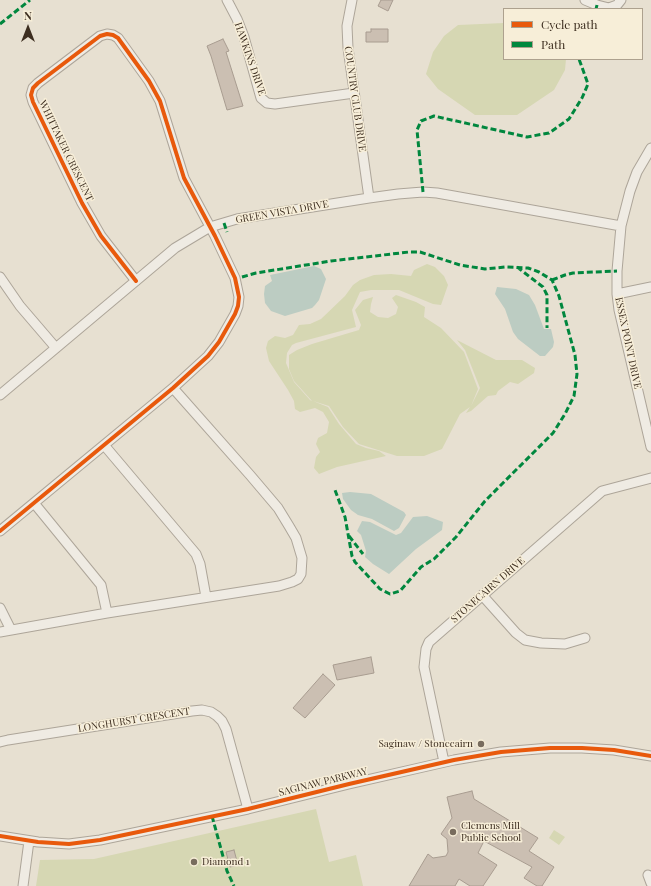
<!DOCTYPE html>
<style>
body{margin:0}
#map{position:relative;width:651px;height:886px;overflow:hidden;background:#e7e0d1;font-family:"Playfair Display",serif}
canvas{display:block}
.legend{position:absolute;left:503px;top:8px;width:140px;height:52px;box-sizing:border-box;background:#f7eed8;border:1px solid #ada18e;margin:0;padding:5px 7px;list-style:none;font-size:12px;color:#3d2e20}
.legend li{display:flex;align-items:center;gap:8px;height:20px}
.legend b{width:20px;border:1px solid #ada18e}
.north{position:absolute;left:8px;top:8px;width:40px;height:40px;-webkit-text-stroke:3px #f7eed8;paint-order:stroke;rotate:0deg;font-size:11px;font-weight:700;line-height:16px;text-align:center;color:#3d2e20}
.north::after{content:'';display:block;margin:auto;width:14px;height:18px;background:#3d2e20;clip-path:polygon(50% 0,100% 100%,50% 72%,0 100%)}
</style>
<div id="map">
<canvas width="651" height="886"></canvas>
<ul class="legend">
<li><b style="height:5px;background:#e8590c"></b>Cycle path</li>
<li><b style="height:5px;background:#00873e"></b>Path</li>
</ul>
<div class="north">N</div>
</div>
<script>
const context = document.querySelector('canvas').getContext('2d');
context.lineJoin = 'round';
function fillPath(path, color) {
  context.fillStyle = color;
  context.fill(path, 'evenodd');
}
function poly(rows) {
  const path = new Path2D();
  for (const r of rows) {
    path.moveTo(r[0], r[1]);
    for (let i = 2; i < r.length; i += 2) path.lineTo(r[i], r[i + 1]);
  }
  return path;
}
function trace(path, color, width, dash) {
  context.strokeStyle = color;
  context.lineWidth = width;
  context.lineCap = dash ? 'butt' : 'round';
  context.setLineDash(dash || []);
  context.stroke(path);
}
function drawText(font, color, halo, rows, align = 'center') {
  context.font = font + ' "Playfair Display",serif';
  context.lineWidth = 3;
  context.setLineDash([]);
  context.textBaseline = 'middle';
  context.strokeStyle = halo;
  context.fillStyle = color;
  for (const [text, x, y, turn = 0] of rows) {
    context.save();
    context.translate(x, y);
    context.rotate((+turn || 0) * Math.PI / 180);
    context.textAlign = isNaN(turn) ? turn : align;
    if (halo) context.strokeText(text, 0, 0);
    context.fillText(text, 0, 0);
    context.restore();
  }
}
fillPath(poly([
 [504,23,504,59,566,59,565,70,554,90,517,115,475,115,438,89,426,74,433,52,444,36,458,25],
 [427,264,435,267,444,276,448,285,441,305,433,304,399,290,371,290,360,292,352,310,356,327,296,343,292,345,287,353,286,363,294,382,310,400,312,401,294,381,289,369,289,355,297,350,312,344,359,330,361,325,355,310,363,300,373,297,371,304,370,312,378,317,388,318,396,314,398,307,392,298,396,295,416,302,425,307,424,317,441,328,464,352,478,389,471,406,480,388,465,350,457,340,496,360,522,360,535,368,534,373,518,384,510,382,498,391,496,395,488,396,471,411,466,413,470,407,460,414,442,449,424,456,397,456,359,444,343,427,329,406,313,401,328,407,339,424,356,444,366,448,379,451,386,456,337,467,319,474,314,468,316,457,320,452,316,444,318,438,327,433,329,422,323,412,315,408,300,412,295,409,294,401,288,390,269,361,266,348,268,341,275,336,285,338,293,335,299,325,310,324,321,319,345,296,353,285,360,280,374,275,391,274,411,276,414,270],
 [316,809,329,862,356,855,363,886,36,886,40,860,94,859],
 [554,830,565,837,559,845,549,838]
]), '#d6d7b3');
fillPath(poly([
 [314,266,321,269,326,279,319,300,315,305,312,308,285,316,271,311,265,303,264,294,265,286,272,281,270,275],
 [497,287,516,289,529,295,535,305,544,329,551,329,554,342,553,347,545,356,540,356,518,339,513,332,505,309,495,294],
 [350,492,371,494,404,512,406,515,399,528,394,531,372,519,358,515,351,510,343,499,342,493],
 [427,516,443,522,442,530,416,549,389,574,373,564,365,557,366,551,361,535,357,531,362,521,370,522,396,535,401,533,413,517]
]), '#bcccc2');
const building = poly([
 [381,0,393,0,388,11,378,6,381,0],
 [371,29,388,29,388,42,366,42,366,32,371,32,371,29],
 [223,39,229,51,226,52,243,106,227,110,211,56,207,46,223,39],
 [371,657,374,673,337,680,333,665,371,657],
 [323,674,335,685,305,718,293,708,323,674],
 [472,791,474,799,538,838,529,851,554,867,542,886,537,886,524,878,532,867,484,841,478,853,497,865,483,886,470,886,459,879,455,886,409,886,428,854,433,858,446,856,448,852,447,839,441,834,452,818,447,797,472,791],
 [234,850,238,865,230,867,226,852,234,850]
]);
fillPath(building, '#cbbfb2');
trace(building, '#a89c90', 1);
const minor = poly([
 [227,0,237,19,244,37,259,91,261,98,267,103,275,104,354,93],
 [352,0,347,26,348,48,369,198],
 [585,0,597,5,609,8,617,5,621,0],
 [651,148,637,172,630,191,621,226,617,271,617,294,619,310,651,447],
 [0,277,20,306,56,348],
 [617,294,651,287],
 [0,395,175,248,210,227,237,219,369,198,398,194,423,192,437,193,621,226],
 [104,445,196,554,200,564,206,597],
 [34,503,101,585,107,613],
 [0,531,173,388,208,356,219,342,235,314,238,306,239,297,235,278,215,236,184,178,160,101,149,81,118,38,113,35,107,34,100,36,38,83,33,88,31,95,33,102,82,203,101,236,136,281],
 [482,595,516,633,525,640,541,643,565,644,585,638],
 [0,608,11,630],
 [0,632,107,613,279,586,292,582,298,579,301,574,302,558,296,538,289,526,278,508,250,475,173,388],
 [0,742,8,740,192,711,202,710,211,712,217,716,222,721,226,729,248,809],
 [444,762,424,667,426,649,429,642,602,491,651,478],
 [0,836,38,842,69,844,100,840,248,809,349,784,454,760,501,752,550,748,582,748,614,750,651,756],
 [648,875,651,883],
 [23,886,29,841]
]);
trace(minor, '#ada599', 11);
trace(minor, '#efebe3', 9);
trace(poly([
 [596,9,597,5],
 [0,24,30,0],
 [423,192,417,130,421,121,434,116,527,137,549,133,569,119,582,98,588,84,579,59],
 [224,223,227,232],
 [517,267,543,287,547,295,547,328],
 [242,277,256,273,331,261,409,252,420,252,460,265,485,269,505,267,528,268,539,272,552,280,559,296,575,355,577,374,574,396,565,414,553,433,485,501,456,537,434,559,421,567,400,591,390,594,380,589,355,562,352,556,345,517,335,490],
 [552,280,565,275,573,273,617,271],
 [349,536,363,554],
 [212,816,227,871,234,886]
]), '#00873e', 3, [6, 3]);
trace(poly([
 [0,531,173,388,208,356,219,342,235,314,238,306,239,297,235,278,215,236,184,178,160,101,149,81,118,38,113,35,107,34,100,36,38,83,33,88,31,95,33,102,82,203,101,236,136,281],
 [0,836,38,842,69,844,100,840,248,809,349,784,454,760,501,752,550,748,582,748,614,750,651,756]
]), '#e8590c', 4);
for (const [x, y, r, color] of [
 [481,744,4,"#786c5e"],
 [453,832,4,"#786c5e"],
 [194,862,4,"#786c5e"]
]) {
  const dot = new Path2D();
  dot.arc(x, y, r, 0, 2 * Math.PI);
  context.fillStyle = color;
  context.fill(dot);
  trace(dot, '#f7eed8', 1.5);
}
drawText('10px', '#3d2e20', '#f7eed8', [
 ["HAWKINS DRIVE",250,59,71],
 ["COUNTRY CLUB DRIVE",355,99,82],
 ["WHITTAKER CRESCENT",66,151,64],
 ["GREEN VISTA DRIVE",282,212,-10],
 ["ESSEX POINT DRIVE",628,343,78],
 ["STONECAIRN DRIVE",488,590,-41],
 ["LONGHURST CRESCENT",134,720,-9],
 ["SAGINAW PARKWAY",323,782,-14]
]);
drawText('10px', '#3d2e20', '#f7eed8', [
 ["Saginaw / Stonecairn",473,744,"right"],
 ["Clemens Mill",461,826],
 ["Public School",461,838],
 ["Diamond 1",202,862]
], 'left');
</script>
